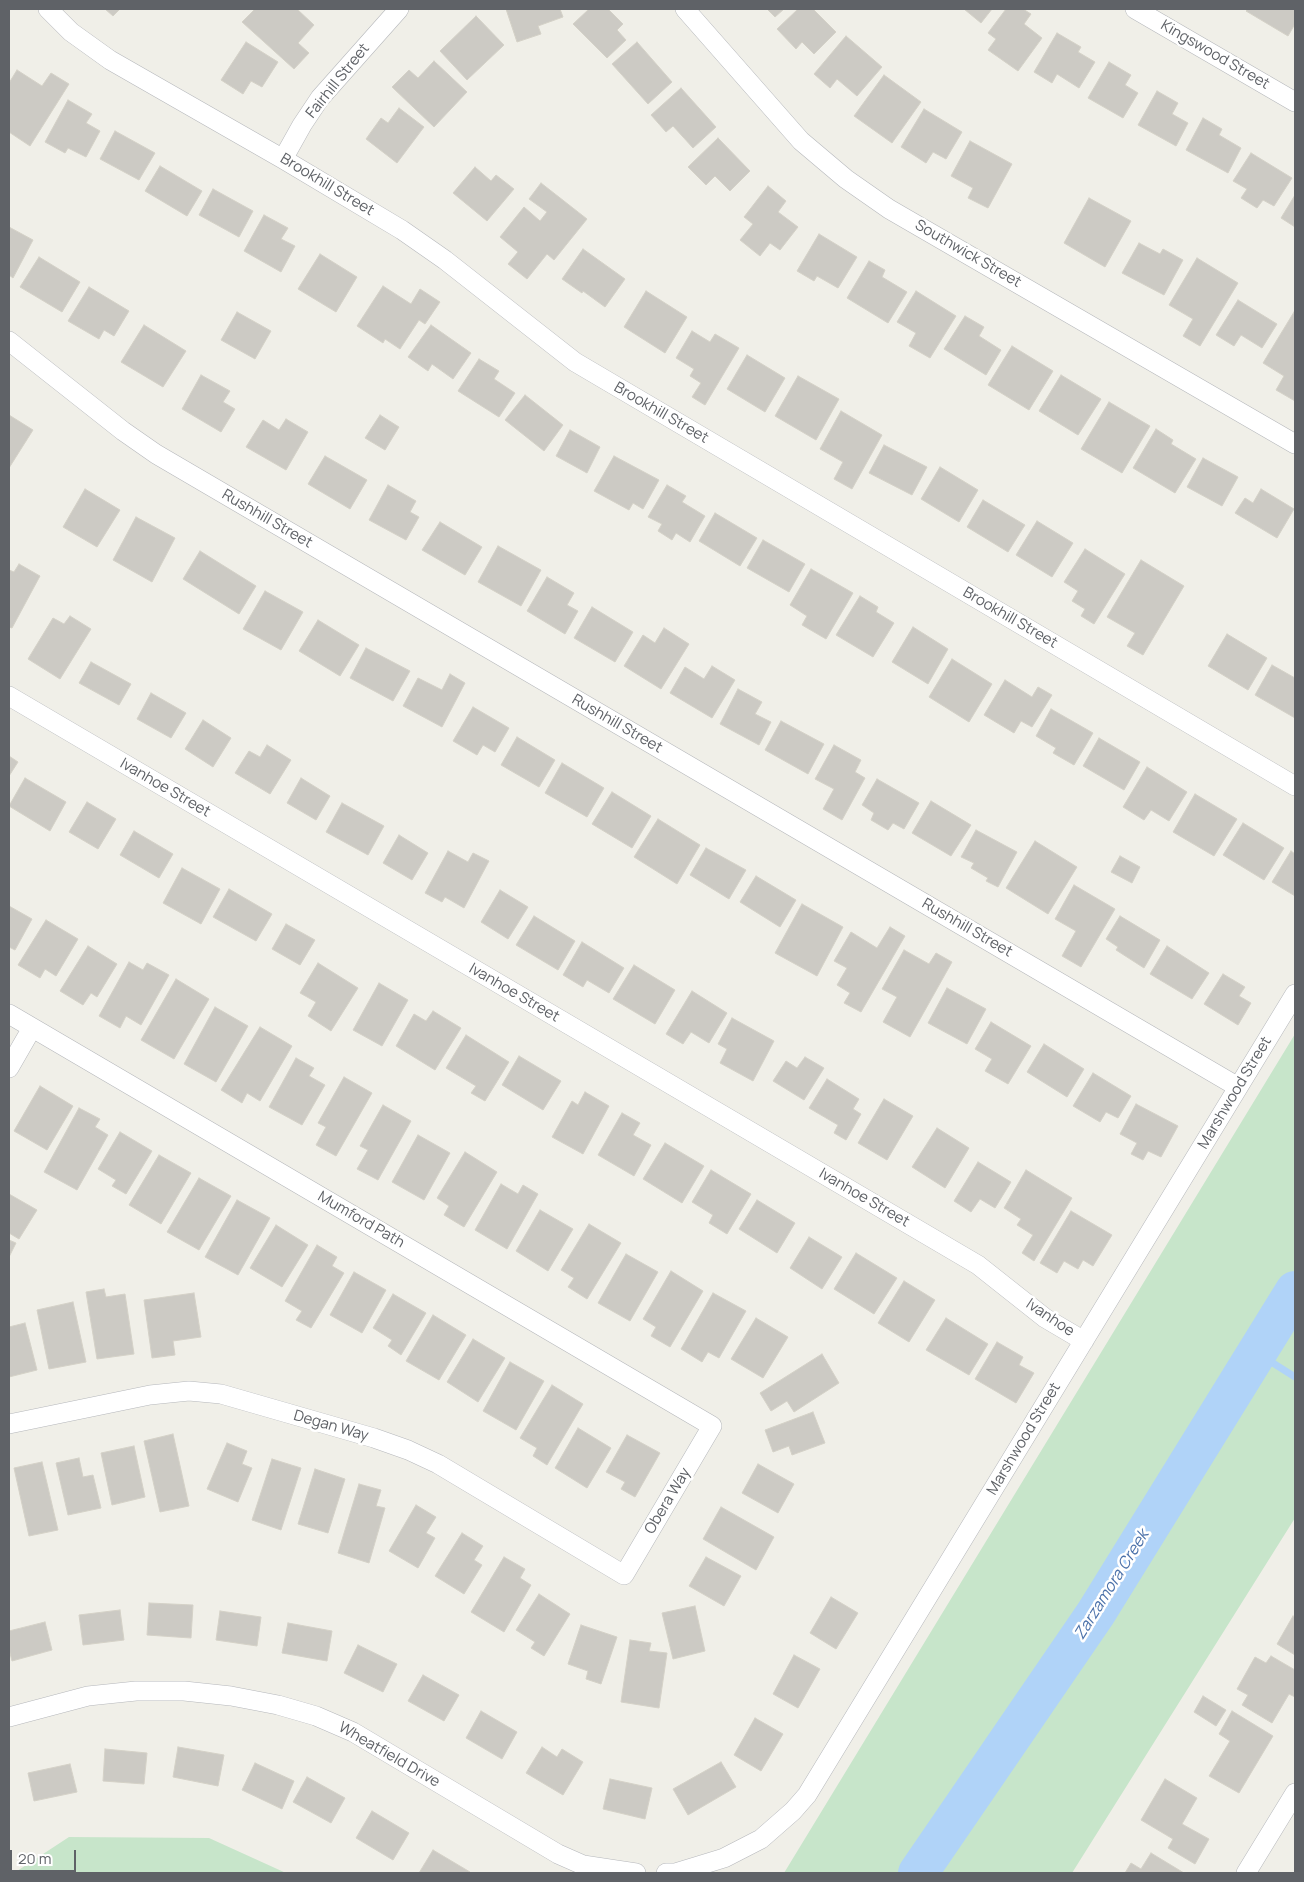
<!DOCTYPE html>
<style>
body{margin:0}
#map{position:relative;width:1304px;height:1882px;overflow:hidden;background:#f0efe8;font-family:Manrope,sans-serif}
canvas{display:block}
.frame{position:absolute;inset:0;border:10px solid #5f6267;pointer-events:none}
.scale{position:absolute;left:10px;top:1850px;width:66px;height:22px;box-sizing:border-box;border:2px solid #5f6267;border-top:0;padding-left:6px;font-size:15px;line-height:18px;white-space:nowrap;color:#5f6267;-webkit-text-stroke:4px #fff;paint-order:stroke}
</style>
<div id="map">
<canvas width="1304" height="1882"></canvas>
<div class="frame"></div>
<div class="scale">20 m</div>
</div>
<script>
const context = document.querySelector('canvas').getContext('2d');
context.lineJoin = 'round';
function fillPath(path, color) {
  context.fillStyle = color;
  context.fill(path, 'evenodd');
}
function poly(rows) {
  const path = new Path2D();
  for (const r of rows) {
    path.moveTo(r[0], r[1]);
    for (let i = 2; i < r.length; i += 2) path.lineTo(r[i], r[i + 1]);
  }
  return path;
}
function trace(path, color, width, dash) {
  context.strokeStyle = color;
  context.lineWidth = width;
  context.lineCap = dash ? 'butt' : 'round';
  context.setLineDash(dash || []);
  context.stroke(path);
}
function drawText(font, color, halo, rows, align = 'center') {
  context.font = font + ' Manrope,sans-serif';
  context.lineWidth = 5;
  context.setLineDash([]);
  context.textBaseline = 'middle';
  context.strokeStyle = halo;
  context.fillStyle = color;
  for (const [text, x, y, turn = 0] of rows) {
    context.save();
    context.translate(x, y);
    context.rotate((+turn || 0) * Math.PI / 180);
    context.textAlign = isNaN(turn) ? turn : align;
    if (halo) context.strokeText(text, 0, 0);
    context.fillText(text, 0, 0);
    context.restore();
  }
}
fillPath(poly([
 [1295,1034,1295,1518,1072,1873,784,1873],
 [69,1837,209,1838,286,1873,14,1873]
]), '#c7e5ca');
trace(poly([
 [1257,1353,1295,1377]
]), '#b0d3f8', 7);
trace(poly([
 [918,1873,1096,1613,1295,1291]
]), '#b0d3f8', 40);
const building = poly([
 [105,9,120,9,113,16,105,9],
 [255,9,297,9,314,25,298,43,309,53,294,69,242,22,255,9],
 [506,9,560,9,563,17,538,26,541,34,517,42,506,9],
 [589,9,608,9,623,24,617,30,626,40,607,58,573,24,589,9],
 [767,9,784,9,775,17,767,9],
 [798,9,813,9,836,32,814,54,802,42,796,49,777,29,798,9],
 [964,9,992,9,981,23,964,9],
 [1006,9,1023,9,1031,14,1024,24,1042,38,1018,71,988,50,996,39,988,33,1006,9],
 [1248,9,1295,9,1295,24,1288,36,1246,11,1248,9],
 [476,16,504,45,467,80,440,51,476,16],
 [1057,33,1081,47,1078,52,1095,62,1079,88,1057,74,1052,83,1034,72,1057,33],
 [846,36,882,67,857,96,837,79,830,88,814,74,846,36],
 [246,42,278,62,262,87,251,81,243,94,221,80,246,42],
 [637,42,672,82,648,104,612,64,637,42],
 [434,61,467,92,434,127,392,87,409,70,418,78,434,61],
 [1109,62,1131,75,1125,85,1138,93,1123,118,1088,98,1109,62],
 [17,70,42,86,51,73,69,84,30,146,9,132,9,83,17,70],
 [884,75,921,102,892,143,854,116,884,75],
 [681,88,716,127,693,148,673,126,666,132,651,115,681,88],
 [1157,91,1178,103,1172,114,1188,123,1176,146,1138,125,1157,91],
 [68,100,92,114,86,123,100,131,86,157,68,148,65,153,45,142,68,100],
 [399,108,424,127,397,163,366,139,381,118,388,123,399,108],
 [924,109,962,132,946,159,933,152,926,163,901,147,924,109],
 [1203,118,1222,129,1219,135,1241,148,1228,173,1186,150,1203,118],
 [115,131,155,153,139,180,100,159,115,131],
 [718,138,750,171,730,191,715,176,706,185,688,167,718,138],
 [970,141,1012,164,988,208,968,198,973,188,951,176,970,141],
 [1251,153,1292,178,1274,206,1263,200,1257,208,1241,198,1247,189,1233,181,1251,153],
 [160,166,202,191,187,216,145,191,160,166],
 [475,167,491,181,496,175,514,189,487,221,453,193,475,167],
 [541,183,587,219,554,260,547,254,527,279,508,264,518,252,500,237,524,207,540,221,547,212,529,199,541,183],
 [768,186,786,201,778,212,798,227,780,250,770,243,760,256,740,240,753,224,744,217,768,186],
 [213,189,253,211,239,237,199,215,213,189],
 [1295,195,1295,227,1281,218,1295,195],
 [1089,198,1131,221,1105,267,1064,243,1089,198],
 [264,215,288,228,281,239,295,246,281,272,244,251,264,215],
 [9,227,33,240,13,278,9,275,9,227],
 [819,234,857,257,838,288,817,276,814,281,797,271,819,234],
 [1139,243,1160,254,1163,249,1183,260,1164,295,1122,273,1139,243],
 [583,249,625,279,605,307,583,291,582,293,562,279,583,249],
 [320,254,357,277,336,312,298,289,320,254],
 [39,257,80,282,62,312,20,287,39,257],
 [1197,258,1238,283,1200,346,1183,336,1193,319,1169,305,1197,258],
 [869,261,885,270,882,277,907,292,888,323,847,298,869,261],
 [383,286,411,304,420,289,440,302,425,324,419,320,400,349,385,339,383,343,357,326,383,286],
 [89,287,129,311,114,336,104,330,99,339,68,321,89,287],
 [646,291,687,317,665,353,624,327,646,291],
 [916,291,956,316,930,358,909,346,916,333,897,322,916,291],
 [1238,300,1277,324,1262,348,1241,335,1234,346,1216,335,1238,300],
 [237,312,271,331,255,359,221,340,237,312],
 [1294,312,1295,313,1295,401,1276,390,1284,376,1263,363,1294,312],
 [965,316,984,327,979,336,1001,350,986,375,944,349,965,316],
 [144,325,186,351,163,387,121,362,144,325],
 [431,325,471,353,453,379,432,364,428,371,408,357,431,325],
 [692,331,710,342,715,334,739,348,705,405,692,397,701,383,690,376,694,369,676,358,692,331],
 [1012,346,1053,371,1029,410,988,385,1012,346],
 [747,355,785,378,765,412,727,389,747,355],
 [479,359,499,371,494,379,515,393,499,417,458,391,479,359],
 [201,375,230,391,223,402,235,409,221,432,182,409,201,375],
 [1061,375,1101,399,1078,435,1039,411,1061,375],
 [798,376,839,399,816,440,775,416,798,376],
 [525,395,563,425,544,451,505,420,525,395],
 [1109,402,1150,426,1122,473,1081,449,1109,402],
 [841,411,882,435,852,489,834,479,843,462,820,449,841,411],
 [9,415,33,430,9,468,9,415],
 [380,415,399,427,385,450,365,438,380,415],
 [286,419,308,432,286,470,246,447,263,420,279,430,286,419],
 [1156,429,1173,440,1171,444,1196,459,1175,493,1133,468,1156,429],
 [570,430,600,447,587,473,556,456,570,430],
 [884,445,927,467,912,495,869,473,884,445],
 [325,456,367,480,350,509,308,484,325,456],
 [614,456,659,480,643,509,633,503,629,510,594,491,614,456],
 [1203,458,1238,477,1222,506,1187,487,1203,458],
 [940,467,978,490,959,522,921,499,940,467],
 [388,485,416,501,410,512,419,517,406,540,369,520,388,485],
 [667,485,686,496,682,502,705,516,690,542,676,533,672,540,658,531,662,524,648,517,667,485],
 [85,489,120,510,97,547,63,527,85,489],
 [1261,489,1294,509,1277,538,1235,513,1245,498,1253,503,1261,489],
 [983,500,1025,525,1008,552,967,527,983,500],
 [715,513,757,538,740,566,699,541,715,513],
 [136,517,175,538,152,582,113,560,136,517],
 [1037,521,1073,543,1052,577,1016,555,1037,521],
 [440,522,482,547,465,575,422,550,440,522],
 [763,540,805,564,789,592,747,568,763,540],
 [498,546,541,570,521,606,478,582,498,546],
 [1085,549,1125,574,1094,624,1081,616,1085,609,1072,601,1078,591,1064,582,1085,549],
 [200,551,256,586,239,614,183,579,200,551],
 [1141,560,1184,586,1143,655,1127,646,1135,633,1107,617,1141,560],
 [19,564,40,576,12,628,9,627,9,570,14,572,19,564],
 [811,569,853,593,826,639,802,625,807,616,790,605,811,569],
 [547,577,574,593,567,605,578,611,565,634,527,611,547,577],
 [265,591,303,612,281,650,243,629,265,591],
 [860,596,878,607,876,612,894,623,873,657,836,635,860,596],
 [592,607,633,632,615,662,574,638,592,607],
 [70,616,91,629,60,679,28,659,53,618,64,624,70,616],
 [318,620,359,645,340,676,299,651,318,620],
 [913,627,948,649,928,684,892,662,913,627],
 [664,628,689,644,661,689,624,666,643,635,655,643,664,628],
 [1227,634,1267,658,1248,690,1208,666,1227,634],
 [366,648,410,671,393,701,350,678,366,648],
 [952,659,992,684,969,722,929,697,952,659],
 [91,662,131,684,119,705,79,683,91,662],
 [1272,665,1295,678,1295,718,1255,695,1272,665],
 [712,666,735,680,712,718,670,693,685,667,704,679,712,666],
 [450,674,465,683,442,727,403,706,418,678,442,690,450,674],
 [1005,680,1032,697,1038,687,1052,695,1032,727,1021,721,1014,733,984,715,1005,680],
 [738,689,762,702,755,714,771,722,759,745,720,724,738,689],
 [151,693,186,713,171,738,137,719,151,693],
 [473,707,509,728,495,752,483,745,477,755,453,741,473,707],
 [1051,709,1093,733,1074,765,1053,753,1056,748,1036,736,1051,709],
 [203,720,231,738,213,767,185,749,203,720],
 [781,721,824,744,808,774,765,750,781,721],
 [517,737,555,760,539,787,501,765,517,737],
 [1099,738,1140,762,1124,790,1083,766,1099,738],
 [267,745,291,760,270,794,235,773,249,751,260,757,267,745],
 [834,745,861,760,855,772,865,778,842,820,823,809,834,789,815,779,834,745],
 [9,756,18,762,9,776,9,756],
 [562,763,604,788,587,817,545,793,562,763],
 [1147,767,1187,792,1169,821,1151,810,1144,820,1123,807,1147,767],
 [25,778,66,802,50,831,9,806,25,778],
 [301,778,330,796,316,820,287,803,301,778],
 [877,779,919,803,904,829,893,823,888,830,871,820,874,813,862,805,877,779],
 [612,792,651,816,632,848,592,824,612,792],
 [1195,794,1237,819,1214,856,1173,832,1195,794],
 [931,801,971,825,951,856,912,833,931,801],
 [87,802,116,819,98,849,69,832,87,802],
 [342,803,384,826,368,855,326,832,342,803],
 [658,819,700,845,677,884,634,857,658,819],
 [1243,823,1284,848,1264,880,1223,855,1243,823],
 [976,830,1017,852,998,887,986,881,988,878,971,868,974,863,961,857,976,830],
 [134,831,173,854,159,878,120,855,134,831],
 [399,835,428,853,412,880,383,863,399,835],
 [1035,841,1077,867,1048,914,1006,888,1035,841],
 [706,848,746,870,729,899,690,875,706,848],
 [448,851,468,862,473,853,489,861,464,908,445,897,442,902,425,893,448,851],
 [1291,851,1295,854,1295,896,1272,882,1291,851],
 [1120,856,1140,867,1132,883,1111,872,1120,856],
 [182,868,220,889,201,924,163,903,182,868],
 [756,876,796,900,780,927,740,902,756,876],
 [1074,885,1115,909,1081,967,1062,956,1076,931,1055,919,1074,885],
 [229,889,272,914,256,941,213,917,229,889],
 [500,890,528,907,508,939,481,922,500,890],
 [802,904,843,927,817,976,775,953,802,904],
 [9,906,32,919,15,950,9,947,9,906],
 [534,916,575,941,558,970,516,945,534,916],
 [1120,916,1160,940,1144,968,1116,950,1118,947,1106,939,1120,916],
 [46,920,78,939,56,976,45,969,40,978,18,965,46,920],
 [286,924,315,940,300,965,272,949,286,924],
 [890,927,905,936,861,1012,844,1003,850,993,837,985,847,968,834,961,851,932,877,948,890,927],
 [582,942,624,968,609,993,587,980,583,987,563,975,582,942],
 [88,946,117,964,97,997,91,993,83,1005,60,991,88,946],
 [1167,946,1209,973,1192,999,1150,974,1167,946],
 [904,950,929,964,936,953,952,962,910,1037,883,1022,897,997,882,989,904,950],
 [129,962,143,970,147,963,169,975,141,1025,126,1016,120,1028,99,1016,129,962],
 [318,963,358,988,331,1031,308,1016,316,1002,300,993,318,963],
 [634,965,675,990,655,1024,613,999,634,965],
 [1223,974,1245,987,1239,996,1251,1003,1238,1025,1204,1004,1223,974],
 [176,979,209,999,174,1059,141,1040,176,979],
 [379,983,408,1000,382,1046,353,1030,379,983],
 [947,988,986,1009,967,1044,928,1023,947,988],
 [692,991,727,1013,709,1043,691,1032,683,1044,666,1034,692,991],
 [215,1007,248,1026,216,1082,184,1064,215,1007],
 [433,1011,461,1028,435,1070,396,1046,414,1014,426,1021,433,1011],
 [732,1018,774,1041,753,1081,720,1063,727,1049,718,1044,732,1018],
 [991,1022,1031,1046,1008,1084,985,1071,992,1059,975,1049,991,1022],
 [260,1027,292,1046,260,1101,247,1093,242,1103,221,1090,260,1027],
 [466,1035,509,1062,485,1101,471,1093,476,1086,446,1068,466,1035],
 [1044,1044,1084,1069,1067,1097,1027,1072,1044,1044],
 [519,1056,561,1081,543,1110,502,1085,519,1056],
 [805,1057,824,1068,804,1100,773,1081,786,1061,797,1068,805,1057],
 [296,1058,314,1068,309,1076,325,1085,302,1125,269,1107,296,1058],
 [1093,1073,1131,1096,1118,1118,1106,1112,1100,1122,1073,1106,1093,1073],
 [344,1077,372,1093,336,1156,316,1145,326,1127,318,1123,344,1077],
 [827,1079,859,1099,853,1109,861,1114,846,1140,834,1133,838,1125,809,1108,827,1079],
 [40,1086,73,1106,47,1150,14,1131,40,1086],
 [585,1092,609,1106,583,1154,552,1137,572,1101,578,1105,585,1092],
 [884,1099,913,1116,887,1160,858,1143,884,1099],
 [1136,1104,1178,1126,1161,1157,1148,1151,1143,1160,1131,1154,1137,1143,1120,1134,1136,1104],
 [383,1105,411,1121,378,1180,357,1169,368,1150,360,1146,383,1105],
 [79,1108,100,1119,95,1127,108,1135,77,1190,44,1172,79,1108],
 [622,1113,640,1123,633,1135,651,1145,634,1176,598,1155,622,1113],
 [937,1128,969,1148,945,1188,912,1167,937,1128],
 [120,1132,152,1151,126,1194,112,1186,116,1180,98,1169,120,1132],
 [418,1135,450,1153,424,1200,392,1182,418,1135],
 [665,1143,704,1166,682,1203,643,1179,665,1143],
 [465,1152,497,1172,464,1227,444,1215,449,1206,437,1198,465,1152],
 [159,1155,191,1173,161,1224,129,1205,159,1155],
 [978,1162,1011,1182,995,1208,980,1199,971,1212,954,1201,978,1162],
 [711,1170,751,1194,727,1234,709,1223,713,1215,692,1202,711,1170],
 [1026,1170,1072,1198,1034,1261,1022,1253,1033,1235,1017,1225,1021,1219,1004,1208,1026,1170],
 [199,1178,231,1196,199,1250,167,1232,199,1178],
 [501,1184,518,1194,523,1185,538,1194,507,1249,475,1230,501,1184],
 [9,1194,37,1210,19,1239,9,1233,9,1194],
 [237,1200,270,1218,238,1275,205,1257,237,1200],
 [757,1200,795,1223,777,1253,739,1229,757,1200],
 [540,1210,573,1229,548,1271,516,1251,540,1210],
 [1071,1211,1112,1235,1093,1266,1083,1260,1078,1269,1064,1261,1057,1273,1040,1263,1071,1211],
 [589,1224,621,1243,587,1299,568,1287,574,1278,561,1270,589,1224],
 [276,1225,308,1245,282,1287,250,1268,276,1225],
 [809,1237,842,1257,822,1289,790,1268,809,1237],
 [9,1240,16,1243,9,1257,9,1240],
 [317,1245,337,1257,332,1266,344,1273,311,1328,296,1320,302,1311,285,1301,317,1245],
 [856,1253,897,1278,874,1314,834,1289,856,1253],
 [626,1254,658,1272,630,1321,598,1303,626,1254],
 [671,1271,703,1291,670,1347,651,1336,656,1327,643,1319,671,1271],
 [354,1272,386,1290,362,1333,330,1315,354,1272],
 [904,1281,935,1300,909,1342,878,1323,904,1281],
 [104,1289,106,1297,125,1294,134,1354,97,1359,86,1292,104,1289],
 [194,1293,201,1337,173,1341,175,1355,152,1358,144,1300,194,1293],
 [713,1293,746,1311,719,1358,708,1352,702,1362,681,1349,713,1293],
 [393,1294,426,1313,401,1355,388,1346,392,1340,373,1328,393,1294],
 [73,1302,86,1362,49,1369,37,1310,73,1302],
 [433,1315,466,1335,439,1380,406,1361,433,1315],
 [756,1318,788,1337,763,1378,731,1359,756,1318],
 [946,1318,988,1344,969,1375,926,1350,946,1318],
 [25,1323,37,1370,9,1377,9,1327,25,1323],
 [473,1339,505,1358,478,1402,447,1382,473,1339],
 [997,1342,1023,1357,1019,1365,1034,1373,1016,1403,975,1379,997,1342],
 [822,1354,839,1383,794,1412,787,1401,771,1411,760,1393,822,1354],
 [510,1362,544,1381,516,1430,483,1411,510,1362],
 [552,1385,583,1404,547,1465,533,1456,537,1448,520,1438,552,1385],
 [813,1412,825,1443,792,1455,789,1446,773,1452,765,1430,813,1412],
 [578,1428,611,1448,587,1488,555,1468,578,1428],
 [173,1434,189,1506,160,1512,144,1441,173,1434],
 [627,1435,660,1453,635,1497,621,1489,625,1482,606,1472,627,1435],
 [227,1443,247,1451,242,1464,252,1468,238,1502,207,1489,227,1443],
 [134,1446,145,1497,112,1505,101,1453,134,1446],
 [79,1458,83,1477,93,1475,101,1508,68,1515,56,1463,79,1458],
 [272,1459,301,1468,281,1530,252,1520,272,1459],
 [42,1462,58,1530,29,1536,14,1468,42,1462],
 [758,1464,794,1484,778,1513,742,1493,758,1464],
 [315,1469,345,1479,328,1533,298,1524,315,1469],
 [359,1484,381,1490,376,1506,385,1508,369,1563,338,1553,359,1484],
 [416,1505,436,1517,426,1533,435,1538,418,1568,389,1551,416,1505],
 [721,1507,774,1537,756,1570,703,1539,721,1507],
 [462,1533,483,1546,474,1560,482,1565,464,1594,435,1576,462,1533],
 [504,1557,525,1569,520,1578,531,1585,504,1632,471,1612,504,1557],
 [706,1557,741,1576,724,1606,689,1586,706,1557],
 [539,1594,570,1614,544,1656,531,1648,535,1642,516,1630,539,1594],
 [831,1597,858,1613,836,1649,810,1633,831,1597],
 [149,1603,193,1605,191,1638,147,1635,149,1603],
 [695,1606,705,1651,673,1659,662,1613,695,1606],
 [120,1610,124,1640,83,1645,79,1615,120,1610],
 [220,1611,261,1617,257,1646,216,1640,220,1611],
 [1293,1616,1295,1617,1295,1655,1277,1644,1293,1616],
 [45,1622,52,1650,12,1661,9,1649,9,1631,45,1622],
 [288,1623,332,1631,327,1661,282,1653,288,1623],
 [581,1625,617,1637,601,1684,586,1679,588,1671,568,1664,581,1625],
 [630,1640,651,1643,649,1651,667,1653,659,1708,621,1702,630,1640],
 [358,1645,397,1664,383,1692,344,1673,358,1645],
 [794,1655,820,1669,798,1708,773,1694,794,1655],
 [1271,1656,1295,1670,1295,1697,1289,1694,1272,1723,1242,1705,1248,1695,1237,1689,1255,1657,1266,1663,1271,1656],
 [423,1675,459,1695,444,1721,408,1701,423,1675],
 [1203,1696,1226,1710,1216,1726,1194,1712,1203,1696],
 [481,1711,517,1732,502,1759,466,1738,481,1711],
 [1232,1711,1273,1736,1239,1793,1209,1776,1230,1741,1219,1734,1232,1711],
 [755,1718,783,1734,761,1771,734,1755,755,1718],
 [178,1747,224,1755,218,1786,173,1777,178,1747],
 [542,1747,557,1757,562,1749,583,1762,563,1795,526,1773,542,1747],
 [105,1749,147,1753,144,1784,103,1781,105,1749],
 [721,1762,736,1787,688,1815,673,1789,721,1762],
 [255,1763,294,1781,282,1809,242,1790,255,1763],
 [70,1764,77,1792,34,1801,28,1773,70,1764],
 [307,1777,345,1798,331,1823,293,1802,307,1777],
 [610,1779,652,1788,645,1819,603,1809,610,1779],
 [1165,1779,1197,1798,1182,1824,1209,1839,1195,1864,1168,1848,1173,1839,1141,1820,1165,1779],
 [372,1811,409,1833,393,1860,356,1838,372,1811],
 [433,1850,470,1872,470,1873,419,1873,433,1850],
 [1151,1853,1184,1873,1125,1873,1131,1863,1141,1869,1151,1853]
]);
fillPath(building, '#cccac4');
trace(building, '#d4d1c7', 1);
const street = poly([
 [48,9,71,32,110,60,283,159,402,230,445,260,575,362,1295,786],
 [685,9,801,141,846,179,889,209,1295,444],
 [1135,9,1295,102],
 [283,159,302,125,320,98,399,9],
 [9,341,123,431,156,454,1238,1087],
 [9,696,978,1265,1045,1318,1084,1341],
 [9,1014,712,1426,624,1575,438,1464,408,1450,374,1438,221,1394,189,1391,150,1395,9,1424],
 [9,1068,32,1028],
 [9,1717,88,1696,136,1691,184,1691,231,1696,278,1705,316,1716,353,1732,558,1854,583,1865,636,1873],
 [666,1873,675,1873,724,1858,761,1839,793,1811,807,1795,1295,994],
 [1246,1873,1295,1793]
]);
trace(street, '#b5b7bb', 20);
trace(street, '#fff', 19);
drawText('15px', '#5f6267', '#fff', [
 ["Kingswood Street",1215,55,30],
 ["Fairhill Street",338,81,-51],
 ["Brookhill Street",327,185,31],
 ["Southwick Street",968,254,30],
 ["Brookhill Street",661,413,30],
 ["Rushhill Street",267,519,30],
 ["Brookhill Street",1010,618,30],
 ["Rushhill Street",617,724,30],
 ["Ivanhoe Street",165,788,30],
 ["Rushhill Street",967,928,30],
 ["Ivanhoe Street",514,993,30],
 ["Marshwood Street",1235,1093,-59],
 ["Ivanhoe Street",864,1198,30],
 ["Mumford Path",361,1220,30],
 ["Ivanhoe",1050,1318,34],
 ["Degan Way",331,1426,16],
 ["Marshwood Street",1024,1439,-59],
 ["Obera Way",668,1501,-59],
 ["Wheatfield Drive",389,1755,30]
]);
drawText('italic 16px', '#4c72aa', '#fff', [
 ["Zarzamora Creek",1112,1585,-58]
]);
</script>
